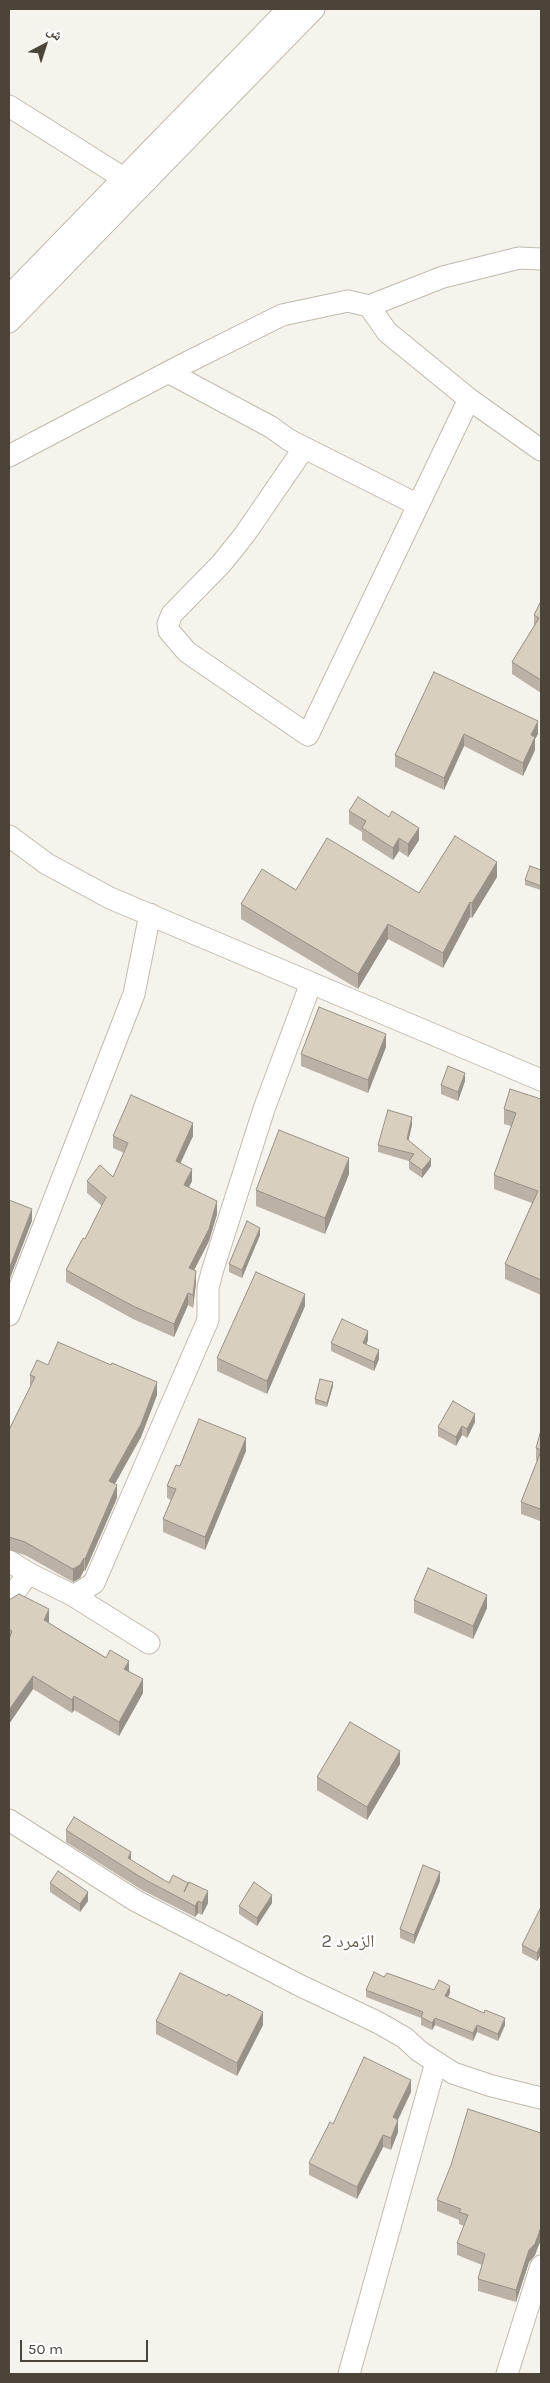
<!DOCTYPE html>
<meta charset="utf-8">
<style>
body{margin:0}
#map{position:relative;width:550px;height:2383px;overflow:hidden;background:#f6f3ec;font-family:Karla,"Noto Naskh Arabic",sans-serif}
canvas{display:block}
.frame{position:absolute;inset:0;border:10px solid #4b4439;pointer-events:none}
.north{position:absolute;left:20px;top:20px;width:50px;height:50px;-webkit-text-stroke:4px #fff;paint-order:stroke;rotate:40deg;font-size:14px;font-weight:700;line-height:20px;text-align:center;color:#4b4439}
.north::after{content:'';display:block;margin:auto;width:18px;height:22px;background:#4b4439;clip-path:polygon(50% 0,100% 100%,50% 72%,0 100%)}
.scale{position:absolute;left:20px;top:2340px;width:128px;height:22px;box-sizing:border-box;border:2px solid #4b4439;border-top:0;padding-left:6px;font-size:15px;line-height:18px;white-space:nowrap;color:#4b4439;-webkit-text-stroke:4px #fff;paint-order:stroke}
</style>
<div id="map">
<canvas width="550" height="2383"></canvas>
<div class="frame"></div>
<div class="north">ش</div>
<div class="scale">50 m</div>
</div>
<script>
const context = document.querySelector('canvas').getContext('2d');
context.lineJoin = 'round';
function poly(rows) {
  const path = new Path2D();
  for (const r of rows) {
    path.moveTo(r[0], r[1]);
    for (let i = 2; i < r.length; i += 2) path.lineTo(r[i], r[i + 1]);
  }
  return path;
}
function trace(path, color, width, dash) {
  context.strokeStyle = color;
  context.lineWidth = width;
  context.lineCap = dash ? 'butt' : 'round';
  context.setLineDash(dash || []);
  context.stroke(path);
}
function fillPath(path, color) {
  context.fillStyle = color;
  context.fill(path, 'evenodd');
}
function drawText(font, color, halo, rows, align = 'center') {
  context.font = font + ' Karla,"Noto Naskh Arabic",sans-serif';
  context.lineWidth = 4.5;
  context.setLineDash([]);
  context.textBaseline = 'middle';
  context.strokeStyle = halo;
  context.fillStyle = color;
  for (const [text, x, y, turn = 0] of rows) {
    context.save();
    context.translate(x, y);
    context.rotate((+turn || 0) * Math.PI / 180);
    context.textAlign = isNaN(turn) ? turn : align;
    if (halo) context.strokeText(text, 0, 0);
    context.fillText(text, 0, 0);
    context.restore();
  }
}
const minor = poly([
 [9,106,136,186],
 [9,296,288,9],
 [369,306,387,332,469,399,541,450],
 [9,322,314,9],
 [168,372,271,427,289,440,418,505],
 [304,448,245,534,221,564,172,614,168,624,169,631,187,652,308,735,469,399],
 [9,456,182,365,282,315,348,301,369,306,443,277,519,258,541,259],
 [9,836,47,864,110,898,541,1080],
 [9,1315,134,994,150,914],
 [9,1561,28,1573],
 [74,1596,149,1643],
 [9,1601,28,1573,74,1596,94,1583,208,1320,208,1288,212,1272,264,1109,311,983],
 [9,1820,136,1901,301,1986,379,2023,405,2038,419,2051,453,2073,492,2086,541,2098],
 [349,2374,436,2062],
 [507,2374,541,2266]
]);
trace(minor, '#c2bbae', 23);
trace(minor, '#fff', 21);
fillPath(poly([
 [541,601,541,693,512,674,512,662,534,626,534,615],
 [434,672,538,734,535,739,535,750,523,776,464,746,444,790,395,767,395,755],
 [349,811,419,840,408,857,399,851,393,860,362,840,362,832,349,824],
 [541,870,541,890,525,885,525,880],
 [497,877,472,918,470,917,443,968,388,939,358,989,241,919,241,904,296,890,419,893],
 [386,1047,368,1093,301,1066,301,1054],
 [465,1081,458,1101,441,1094,441,1085],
 [541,1099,541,1295,505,1279,505,1264,532,1203,494,1189,494,1175,511,1126,504,1124,504,1109],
 [412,1125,408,1141,431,1166,422,1178,409,1169,409,1161,378,1152,378,1145],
 [113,1136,193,1136,180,1163,192,1181,189,1187,217,1214,209,1241,194,1270,196,1283,193,1308,188,1305,174,1337,133,1319,66,1282,66,1270,85,1239,102,1206,87,1193,87,1181,113,1177,124,1153,113,1148],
 [349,1174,325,1234,256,1206,256,1190],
 [260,1235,242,1278,229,1272,229,1264],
 [305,1306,267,1394,217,1371,217,1358],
 [368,1340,366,1345,379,1359,374,1371,331,1351,331,1343],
 [48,1365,157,1395,141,1437,115,1484,117,1498,85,1571,84,1570,80,1578,73,1582,25,1555,9,1550,9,1430,30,1387,30,1375],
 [333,1386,327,1407,315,1404,315,1399],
 [475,1422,467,1438,462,1435,456,1446,438,1436,438,1427],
 [541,1430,541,1517,540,1521,521,1514,521,1502,537,1461,536,1460,536,1448],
 [246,1451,205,1550,163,1532,163,1519,171,1500,167,1498,167,1486],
 [9,1600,49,1623,129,1671,143,1693,119,1736,74,1710,72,1713,33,1689,9,1724],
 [414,1600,487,1608,473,1639,414,1613],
 [400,1764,367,1820,317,1790,317,1777],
 [66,1830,131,1860,169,1883,188,1885,208,1903,202,1915,198,1913,195,1917,142,1890,66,1842],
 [440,1881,414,1944,400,1938,400,1929],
 [50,1883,88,1901,80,1912,50,1892],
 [272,1903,257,1926,239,1914,239,1906],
 [541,1910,541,1956,540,1956,537,1961,522,1953,522,1945],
 [384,1977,434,1990,450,1993,448,1997,505,2025,498,2041,477,2032,473,2041,435,2025,432,2030,421,2025,421,2018,366,1997,366,1990],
 [156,2021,263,2025,237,2076,156,2034],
 [411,2092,398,2120,398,2132,391,2150,383,2147,357,2199,309,2175,309,2163,333,2124],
 [541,2133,541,2239,535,2255,529,2262,516,2302,478,2291,478,2279,482,2265,457,2255,457,2243,464,2226,459,2224,459,2220,437,2211,437,2200]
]), '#bab2a6');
fillPath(poly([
 [538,721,538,734,535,739,535,750,523,776,523,763,531,735],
 [464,734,464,746,444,790,444,778],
 [419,828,419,840,408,857,408,844],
 [399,838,399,851,393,860,393,848],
 [497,862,497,877,472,918,472,903],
 [470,902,470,917,443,968,443,953],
 [388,924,388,939,358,989,358,974],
 [386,1034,386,1047,368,1093,368,1080],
 [465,1073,465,1081,458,1101,458,1092],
 [412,1117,412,1125,407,1147,407,1139],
 [193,1123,193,1136,176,1173,176,1161],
 [349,1158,349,1174,325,1234,325,1218],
 [431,1159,431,1166,422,1178,422,1170],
 [192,1169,192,1181,184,1197,184,1185],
 [217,1201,217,1214,209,1241,189,1280,189,1268],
 [32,1209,32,1221,9,1281,9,1269],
 [260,1228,260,1235,242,1278,242,1270],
 [196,1271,196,1283,193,1308,193,1295],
 [188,1293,188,1305,174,1337,174,1324],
 [305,1294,305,1306,267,1394,267,1381],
 [368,1331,368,1340,363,1352,363,1343],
 [379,1350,379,1359,374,1371,374,1362],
 [157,1382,157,1395,141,1437,109,1494,109,1481],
 [333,1382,333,1386,327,1407,327,1403],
 [475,1414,475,1422,467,1438,467,1429],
 [462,1426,462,1435,456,1446,456,1437],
 [246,1438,246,1451,205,1550,205,1537],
 [117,1485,117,1498,85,1571,85,1559],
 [541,1505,541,1517,540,1521,540,1509],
 [84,1558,84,1570,80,1578,73,1582,73,1569],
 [487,1595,487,1608,473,1639,473,1626],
 [49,1609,49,1623,44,1620],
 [129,1661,129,1675,124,1669],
 [33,1676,33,1689,9,1724,9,1710],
 [143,1679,143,1693,119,1736,119,1722],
 [74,1696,74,1710,72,1713,72,1700],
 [400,1751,400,1764,367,1820,367,1807],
 [131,1852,131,1864,128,1858],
 [440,1872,440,1881,414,1944,414,1935],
 [208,1891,208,1903,202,1915,202,1903],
 [88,1892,88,1901,80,1912,80,1904],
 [272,1895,272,1903,257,1926,257,1918],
 [198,1901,198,1913,195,1917,195,1906],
 [540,1947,540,1956,537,1961,537,1953],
 [450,1986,450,1993,445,2003,445,1996],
 [263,2012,263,2025,237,2076,237,2063],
 [435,2018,435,2025,432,2030,432,2023],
 [505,2018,505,2025,498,2041,498,2034],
 [477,2025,477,2032,473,2041,473,2033],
 [411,2080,411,2092,393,2130,393,2117],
 [398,2120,398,2132,391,2150,391,2138],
 [383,2135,383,2147,357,2199,357,2187],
 [541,2227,541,2239,535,2255,529,2262,516,2302,516,2290,529,2250]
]), '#979187');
const building = poly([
 [541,601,541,680,512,662,539,618,534,615,541,601],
 [434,672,538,721,531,735,535,737,523,763,464,734,444,778,395,755,434,672],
 [358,797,389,817,392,811,419,828,408,844,399,838,393,848,362,828,366,821,349,811,358,797],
 [455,836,497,862,472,903,470,902,443,953,388,924,358,974,241,904,262,869,296,890,327,838,419,893,455,836],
 [530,866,541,870,541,886,525,880,530,866],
 [319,1007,386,1034,368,1080,301,1054,319,1007],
 [448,1066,465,1073,458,1092,441,1085,448,1066],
 [510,1089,541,1099,541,1280,505,1264,538,1191,494,1175,516,1113,504,1109,510,1089],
 [131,1095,193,1123,176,1161,192,1169,184,1185,217,1201,209,1229,189,1268,196,1271,193,1295,188,1293,174,1324,133,1306,66,1270,83,1238,85,1239,106,1197,87,1181,100,1165,113,1177,128,1143,113,1136,131,1095],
 [388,1110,412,1117,407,1139,431,1159,422,1170,409,1161,414,1154,378,1145,388,1110],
 [279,1130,349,1158,325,1218,256,1190,279,1130],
 [9,1200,32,1209,9,1269,9,1200],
 [247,1221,260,1228,242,1270,229,1264,247,1221],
 [256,1272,305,1294,267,1381,217,1358,256,1272],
 [342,1319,368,1331,363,1343,379,1350,374,1362,331,1343,342,1319],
 [58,1342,111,1365,112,1363,157,1382,141,1424,109,1481,117,1485,85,1559,84,1558,80,1565,73,1569,25,1542,9,1537,9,1430,35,1377,30,1375,37,1360,48,1365,58,1342],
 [320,1379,333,1382,327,1403,315,1399,320,1379],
 [453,1401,475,1414,467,1429,462,1426,456,1437,438,1427,453,1401],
 [199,1419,246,1438,205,1537,163,1519,176,1489,167,1486,176,1465,180,1466,199,1419],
 [541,1430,541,1450,536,1448,541,1430],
 [541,1451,541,1505,540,1509,521,1502,541,1451],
 [428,1568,487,1595,473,1626,414,1600,428,1568],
 [19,1594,49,1609,44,1620,106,1658,110,1650,129,1661,124,1669,143,1679,119,1722,74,1696,72,1700,33,1676,9,1710,9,1639,12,1631,9,1629,9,1600,19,1594],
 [350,1722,400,1751,367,1807,317,1777,350,1722],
 [74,1817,131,1852,128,1858,169,1883,173,1875,188,1883,184,1892,189,1882,208,1891,202,1903,198,1901,195,1906,142,1878,66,1830,74,1817],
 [423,1865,440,1872,414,1935,400,1929,423,1865],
 [58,1871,88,1892,80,1904,50,1883,58,1871],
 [254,1882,272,1895,257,1918,239,1906,254,1882],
 [540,1909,541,1910,541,1948,540,1947,537,1953,522,1945,540,1909],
 [374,1972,384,1977,387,1973,434,1990,439,1980,450,1986,445,1996,484,2013,485,2010,505,2018,498,2034,477,2025,473,2033,435,2018,432,2023,421,2017,423,2012,366,1990,374,1972],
 [180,1973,227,1996,228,1994,263,2012,237,2063,156,2021,180,1973],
 [364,2057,411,2080,393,2117,398,2120,391,2138,383,2135,357,2187,309,2163,330,2122,333,2124,364,2057],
 [468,2109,541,2133,541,2227,535,2244,529,2250,516,2290,478,2279,485,2254,457,2243,468,2215,459,2212,461,2209,437,2200,451,2165,468,2109]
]);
fillPath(building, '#d8cfc1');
trace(building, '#979187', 1);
drawText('18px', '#6e6250', '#fff', [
 ["الزمرد 2",348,1942]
]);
</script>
